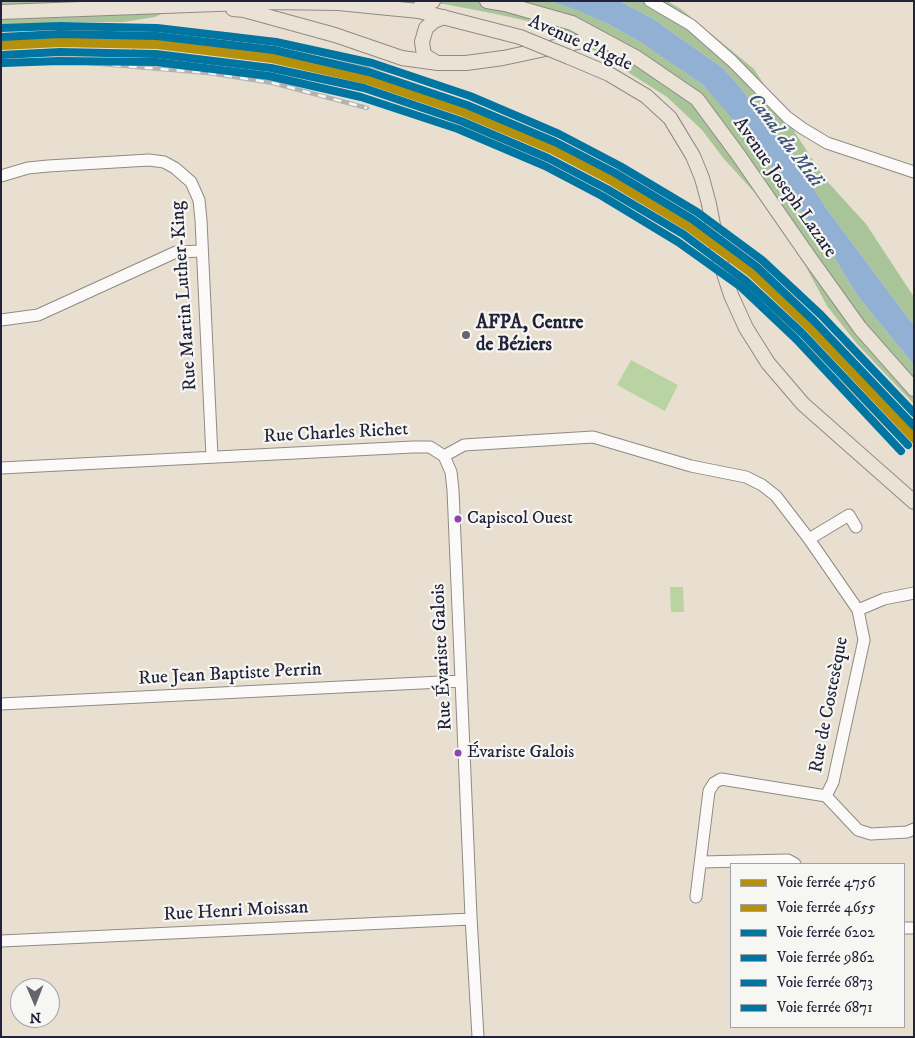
<!DOCTYPE html>
<meta charset="utf-8">
<style>
body{margin:0}
#map{position:relative;width:915px;height:1038px;overflow:hidden;background:#e8dfd1;font-family:"IM FELL DW Pica",serif}
canvas{display:block}
.frame{position:absolute;inset:0;border:2px solid #22223b;pointer-events:none}
.legend{position:absolute;left:730px;top:863px;width:175px;height:165px;box-sizing:border-box;background:#f6f6f2;border:1px solid #a1a1a9;margin:0;padding:6px 9px;list-style:none;font-size:15px;color:#22223b}
.legend li{display:flex;align-items:center;gap:10px;height:25px}
.legend b{width:25px;border:1px solid #a1a1a9}
.north{position:absolute;left:10px;top:978px;width:50px;height:50px;box-sizing:border-box;background:#f6f6f2;border:1px solid #a1a1a9;border-radius:50%;rotate:179deg;font-size:14px;font-weight:700;line-height:20px;text-align:center;color:#22223b}
.north::after{content:'';display:block;margin:auto;width:18px;height:22px;background:#676470;clip-path:polygon(50% 0,100% 100%,50% 72%,0 100%)}
</style>
<div id="map">
<canvas width="915" height="1038"></canvas>
<div class="frame"></div>
<ul class="legend">
<li><b style="height:6px;background:#b4900c"></b>Voie ferrée 4756</li>
<li><b style="height:6px;background:#b4900c"></b>Voie ferrée 4655</li>
<li><b style="height:6px;background:#0075a1"></b>Voie ferrée 6202</li>
<li><b style="height:6px;background:#0075a1"></b>Voie ferrée 9862</li>
<li><b style="height:6px;background:#0075a1"></b>Voie ferrée 6873</li>
<li><b style="height:6px;background:#0075a1"></b>Voie ferrée 6871</li>
</ul>
<div class="north">N</div>
</div>
<script>
const context = document.querySelector('canvas').getContext('2d');
context.lineJoin = 'round';
function fillPath(path, color) {
  context.fillStyle = color;
  context.fill(path, 'evenodd');
}
function poly(rows) {
  const path = new Path2D();
  for (const r of rows) {
    path.moveTo(r[0], r[1]);
    for (let i = 2; i < r.length; i += 2) path.lineTo(r[i], r[i + 1]);
  }
  return path;
}
function trace(path, color, width, dash) {
  context.strokeStyle = color;
  context.lineWidth = width;
  context.lineCap = dash ? 'butt' : 'round';
  context.setLineDash(dash || []);
  context.stroke(path);
}
function drawText(font, color, halo, rows, align = 'center') {
  context.font = font + ' "IM FELL DW Pica",serif';
  context.lineWidth = 4.5;
  context.setLineDash([]);
  context.textBaseline = 'middle';
  context.strokeStyle = halo;
  context.fillStyle = color;
  for (const [text, x, y, turn = 0] of rows) {
    context.save();
    context.translate(x, y);
    context.rotate((+turn || 0) * Math.PI / 180);
    context.textAlign = isNaN(turn) ? turn : align;
    if (halo) context.strokeText(text, 0, 0);
    context.fillText(text, 0, 0);
    context.restore();
  }
}
fillPath(poly([
 [631,360,678,385,665,411,617,385],
 [670,587,683,587,684,612,671,612]
]), '#bad3a2');
fillPath(poly([
 [1,1,551,1,576,9,608,24,639,41,669,61,702,84,730,115,773,170,834,257,857,295,914,365,914,404,857,344,827,306,805,265,755,193,724,159,702,130,667,97,574,38,536,23,496,14,444,4,179,5,155,17,124,22,57,22,1,29],
 [619,1,667,1,681,9,754,69,825,179,866,224,914,297,914,326,826,208,793,157,743,91,724,69,652,18]
]), '#aac499');
fillPath(poly([
 [551,1,619,1,652,18,724,69,743,91,793,157,826,208,914,326,914,365,857,295,834,257,773,170,744,132,702,84,639,41,608,24,577,10]
]), '#92b0d4');
trace(poly([
 [134,56,134,50]
]), '#92b0d4', 2.5);
const minor = poly([
 [650,1,691,25,732,61,787,117,802,128,827,143,914,172],
 [1,176,28,168,48,166,149,160,164,162,175,168,191,182,199,200,201,220,212,457],
 [1,320,38,315,176,252,202,251],
 [444,456,464,445,593,437,691,466,746,477,762,485,776,496,809,539,858,610,864,640,833,782,826,796],
 [1,468,413,447,430,447,444,456,451,472,453,490,471,917,478,1037],
 [809,539,849,515,856,527],
 [858,610,884,599,914,593],
 [1,704,461,681],
 [826,796,858,830,871,834,907,832,914,829],
 [701,862,788,860,795,864],
 [696,897,709,791,714,783,721,779,826,796],
 [904,928,914,928],
 [1,941,471,919]
]);
const major = poly([
 [487,1,505,4,572,23,637,58,697,99,737,153,807,254,860,328,914,389],
 [233,9,244,10,335,35,402,58,438,63,466,63,503,58,597,38],
 [419,11,422,3,433,1],
 [1,12,272,2,338,3,419,11,520,37],
 [569,57,609,74,646,96,670,118,693,156,702,178,709,204],
 [437,63,424,55,422,42,426,28,434,21,444,17],
 [720,261,731,295,746,328,768,363,803,404,914,502]
]);
trace(minor, '#8e8a87', 13);
trace(major, '#8e8a87', 16);
trace(minor, '#fcfaf8', 11);
trace(major, '#e9e2d5', 14);
const rail = poly([
 [69,28,161,28,233,35,297,47,410,76,481,101,536,122,630,171,687,206,736,239,797,290,914,413],
 [1,65,37,62,77,62,209,73,273,83,367,108]
]);
trace(rail, '#b3b2b3', 4.5);
trace(rail, '#f6f6f2', 2.5, [8]);
const majorBridge = poly([
 [520,37,569,57],
 [709,204,720,261]
]);
trace(majorBridge, '#8e8a87', 16, []);
trace(majorBridge, '#e9e2d5', 14);
trace(poly([
 [1,41,64,39,157,41,224,47,282,56,388,81,497,119,548,142,621,179,674,211,737,255,794,306,914,432]
]), '#b4900c', 8);
trace(poly([
 [1,46,60,43,157,45,272,59,366,80,464,113,552,150,611,181,688,227,752,274,808,327,914,439]
]), '#b4900c', 8);
trace(poly([
 [1,55,60,52,156,54,271,68,364,88,461,121,548,158,607,189,683,234,746,281,802,333,908,445]
]), '#0075a1', 8);
trace(poly([
 [1,37,60,34,157,36,274,50,369,72,467,105,555,142,615,173,692,219,757,267,814,321,914,426]
]), '#0075a1', 8);
trace(poly([
 [2,63,60,61,156,62,269,76,361,97,458,129,545,166,602,196,678,242,741,287,796,339,901,451]
]), '#0075a1', 8);
trace(poly([
 [1,28,60,26,157,28,276,42,372,63,470,96,559,134,620,166,697,212,762,260,821,315,914,413]
]), '#0075a1', 8);
for (const [x, y, r, color] of [
 [466,335,5,"#676470"],
 [458,519,4.5,"#8e44ad"],
 [458,753,4.5,"#8e44ad"]
]) {
  const dot = new Path2D();
  dot.arc(x, y, r, 0, 2 * Math.PI);
  context.fillStyle = color;
  context.fill(dot);
  trace(dot, '#f6f6f2', 2);
}
drawText('18px', '#22223b', '#f6f6f2', [
 ["Capiscol Ouest",467,519],
 ["Évariste Galois",467,753]
], 'left');
drawText('19px', '#22223b', '#f6f6f2', [
 ["Avenue d'Agde",580,44,24],
 ["Avenue Joseph Lazare",784,188,55],
 ["Rue Martin Luther-King",185,296,-94],
 ["Rue Charles Richet",336,434,-3],
 ["Rue Évariste Galois",443,657,-93],
 ["Rue Jean Baptiste Perrin",230,675,-3],
 ["Rue de Costesèque",830,705,-79],
 ["Rue Henri Moissan",236,912,-3]
]);
drawText('bold 19px', '#22223b', '#f6f6f2', [
 ["AFPA, Centre",476,324],
 ["de Béziers",476,346]
], 'left');
drawText('italic 20px', '#405379', '#f6f6f2', [
 ["Canal du Midi",784,141,53]
]);
</script>
